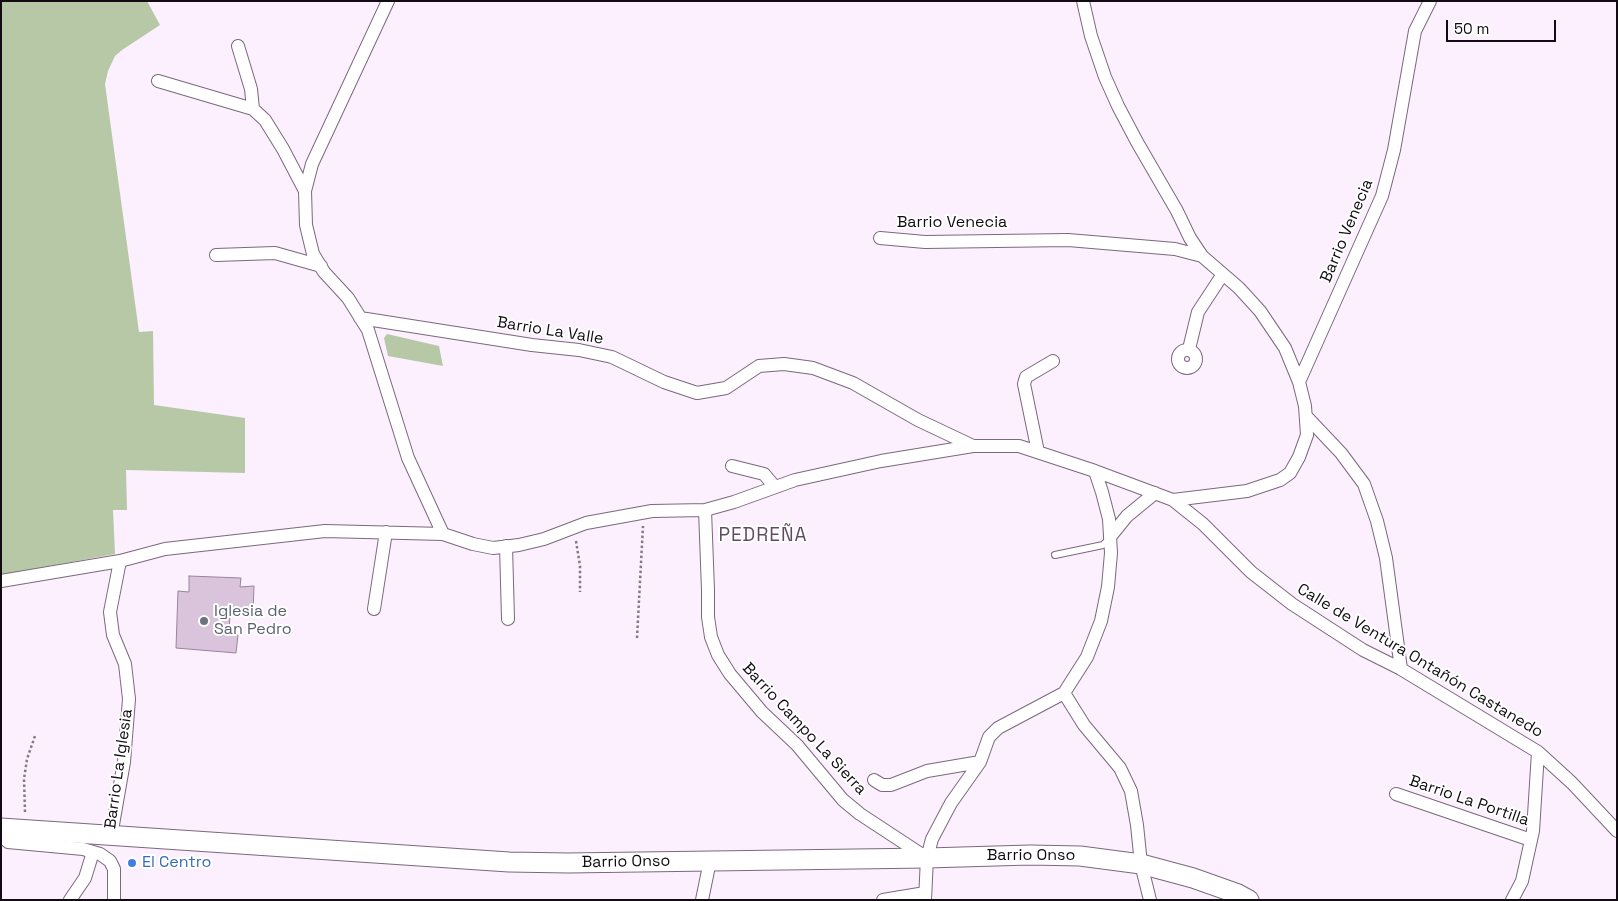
<!DOCTYPE html>
<meta charset="utf-8">
<style>
body{margin:0}
#map{position:relative;width:1618px;height:901px;overflow:hidden;background:#fceffe;font-family:"Space Grotesk",sans-serif}
canvas{display:block}
.frame{position:absolute;inset:0;border:2px solid #120b13;pointer-events:none}
.scale{position:absolute;left:1446px;top:20px;width:110px;height:22px;box-sizing:border-box;border:2px solid #120b13;border-top:0;padding-left:6px;font-size:15px;line-height:18px;white-space:nowrap;color:#120b13;-webkit-text-stroke:4px #fff;paint-order:stroke}
</style>
<div id="map">
<canvas width="1618" height="901"></canvas>
<div class="frame"></div>
<div class="scale">50 m</div>
</div>
<script>
const context = document.querySelector('canvas').getContext('2d');
context.lineJoin = 'round';
function fillPath(path, color) {
  context.fillStyle = color;
  context.fill(path, 'evenodd');
}
function poly(rows) {
  const path = new Path2D();
  for (const r of rows) {
    if (r.length === 3) {
      path.moveTo(r[0] + r[2], r[1]);
      path.arc(r[0], r[1], r[2], 0, 2 * Math.PI);
      continue;
    }
    path.moveTo(r[0], r[1]);
    for (let i = 2; i < r.length; i += 2) path.lineTo(r[i], r[i + 1]);
  }
  return path;
}
function trace(path, color, width, dash) {
  context.strokeStyle = color;
  context.lineWidth = width;
  context.lineCap = dash ? 'butt' : 'round';
  context.setLineDash(dash || []);
  context.stroke(path);
}
function drawText(font, color, halo, rows, align = 'center') {
  context.font = font + ' "Space Grotesk",sans-serif';
  context.lineWidth = 4;
  context.setLineDash([]);
  context.textBaseline = 'middle';
  context.strokeStyle = halo;
  context.fillStyle = color;
  for (const [text, x, y, turn = 0] of rows) {
    context.save();
    context.translate(x, y);
    context.rotate((+turn || 0) * Math.PI / 180);
    context.textAlign = isNaN(turn) ? turn : align;
    if (halo) context.strokeText(text, 0, 0);
    context.fillText(text, 0, 0);
    context.restore();
  }
}
fillPath(poly([
 [1,1,147,1,160,25,122,50,115,56,108,71,105,84,139,332,153,331,154,405,245,418,245,473,126,470,127,510,113,510,115,554,1,575],
 [387,334,439,346,443,366,388,356,384,338]
]), '#b7c8a7');
const building = poly([
 [189,576,241,578,240,587,254,586,253,611,230,613,229,635,238,635,236,653,176,648,178,591,189,592,189,576]
]);
fillPath(building, '#d9c4dc');
trace(building, '#98849b', 1);
const lane = poly([
 [1055,555,1103,545,1110,538]
]);
const street = poly([
 [388,1,312,164,305,191,306,225,313,254,324,272,348,298,368,330,408,458,443,534],
 [1083,1,1091,36,1105,77,1118,106,1137,142,1177,211,1190,238,1202,256,1239,288,1260,311,1285,348,1299,382,1305,406,1307,435,1299,457,1290,473,1280,480,1247,491,1173,500],
 [238,46,251,89,253,109],
 [158,81,253,109,265,120,283,149,305,191],
 [880,238,925,242,1068,240,1175,249,1202,256],
 [216,255,275,253,321,266],
 [360,318,532,345,579,350,612,357,664,382,697,393,726,388,759,366,784,364,813,368,853,383,918,420,973,446],
 [1189,349,1198,312,1223,274],
 [1187,359,9],
 [1299,382,1382,196,1394,150,1415,31,1430,1],
 [1306,416,1341,453,1364,484,1377,521,1386,558,1401,669],
 [1038,452,1024,384,1026,377,1053,361],
 [732,466,764,474,775,487],
 [705,510,708,590,708,617,711,637,718,655,730,674,762,712,797,745,843,800,860,814,927,858],
 [1110,537,1127,516,1155,493],
 [506,546,508,619],
 [1,581,120,561,165,549,325,531,443,534,473,544,493,548,519,545,544,539,586,523,652,511,705,510,734,502,795,480,881,461,973,446,1019,446,1095,471,1173,500,1203,524,1251,572,1292,604,1363,650,1401,669,1538,752,1572,783,1617,831],
 [374,609,386,532],
 [1064,693,1084,725,1120,768,1131,791,1137,825,1141,864,1150,900],
 [874,780,882,785,891,785,927,771,980,762],
 [1396,794,1531,840],
 [1,836,8,842,83,849,100,854,110,861,114,869,114,900],
 [111,836,124,762,129,699,125,664,113,635,110,612,120,561],
 [70,900,85,878,93,852],
 [702,900,710,861],
 [883,900,925,893],
 [925,900,927,858,932,839,951,803,980,762,989,737,998,728,1064,693,1087,657,1101,621,1108,587,1111,553,1109,519,1102,492,1095,471],
 [1512,900,1522,881,1533,831,1538,752]
]);
const primary = poly([
 [1,828,509,862,568,863,927,858,1030,855,1080,856,1141,864,1193,878,1238,894,1249,900]
]);
trace(lane, '#7b687e', 8);
trace(street, '#7b687e', 14);
trace(primary, '#7b687e', 21);
trace(poly([
 [576,541,580,566,580,592],
 [637,638,643,526],
 [25,812,24,779,27,759,35,736]
]), '#837984', 2.5, [2.5, 2.5]);
trace(lane, '#fff', 6);
trace(street, '#fff', 12);
trace(primary, '#fff', 19);
for (const [x, y, r, color] of [
 [204,621,5,"#6b7280"],
 [132,863,5,"#3f7fe0"]
]) {
  const dot = new Path2D();
  dot.arc(x, y, r, 0, 2 * Math.PI);
  context.fillStyle = color;
  context.fill(dot);
  trace(dot, '#fff', 2);
}
drawText('16px', '#120b13', '#fff', [
 ["Barrio Venecia",952,223],
 ["Barrio Venecia",1347,231,-67],
 ["Barrio La Valle",550,331,9],
 ["Calle de Ventura Ontañón Castanedo",1420,661,31],
 ["Barrio Campo La Sierra",804,729,47],
 ["Barrio La Iglesia",119,769,-82],
 ["Barrio La Portilla",1469,801,19],
 ["Barrio Onso",1031,856],
 ["Barrio Onso",626,862,-1]
]);
drawText('16px', '#5b616d', '#fff', [
 ["Iglesia de",214,612],
 ["San Pedro",214,630]
], 'left');
drawText('16px', '#366cbe', '#fff', [
 ["El Centro",142,863]
], 'left');
context.letterSpacing = '1px';
drawText('19px', '#5e4c61', '#fff', [
 ["PEDREÑA",763,536]
]);
context.letterSpacing = '0px';
</script>
